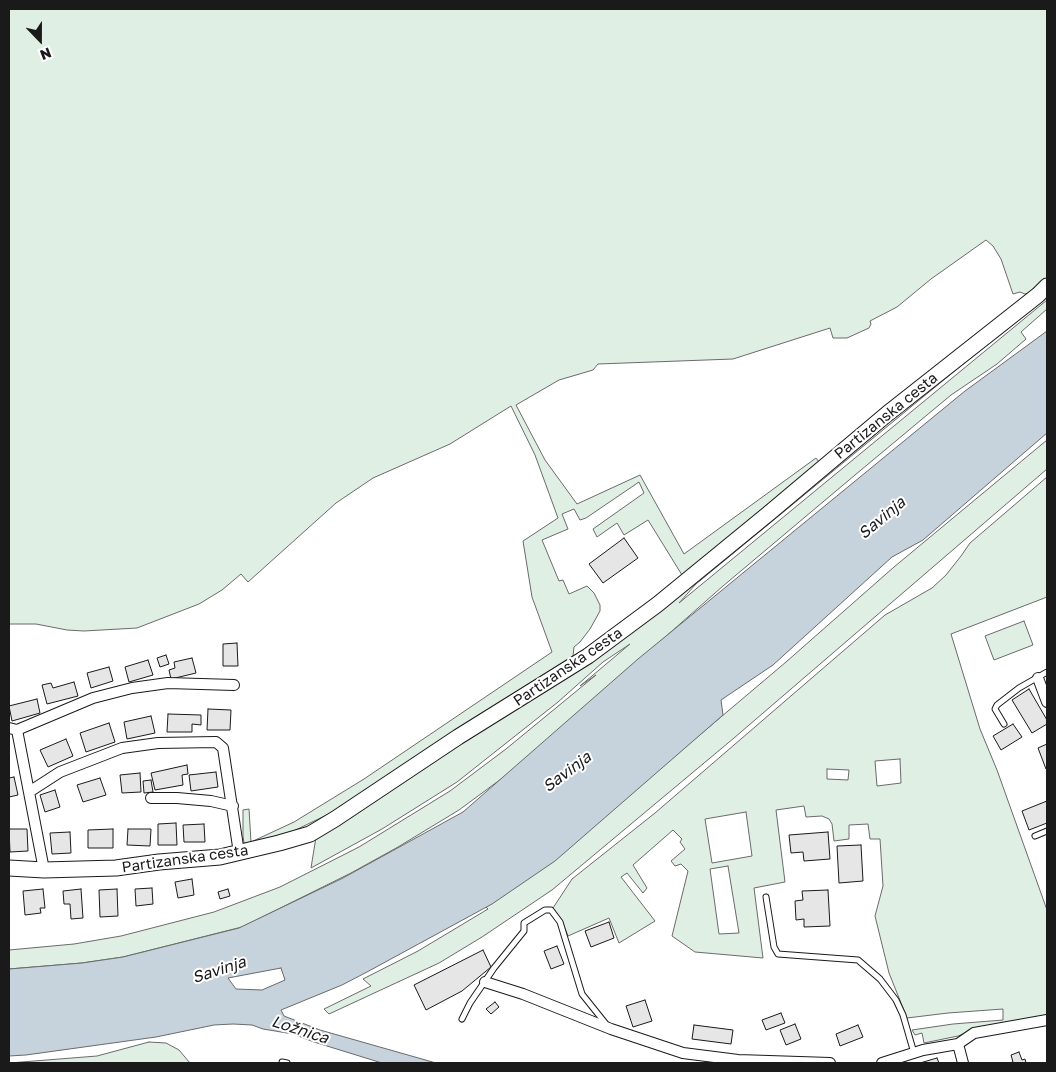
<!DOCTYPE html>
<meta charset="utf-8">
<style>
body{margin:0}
#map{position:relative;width:1056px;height:1072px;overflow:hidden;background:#fff;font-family:"Golos Text",sans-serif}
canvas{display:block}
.frame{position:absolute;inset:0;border:10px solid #1a1a1a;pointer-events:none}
.north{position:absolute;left:15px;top:15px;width:50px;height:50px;-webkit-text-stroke:4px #fff;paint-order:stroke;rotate:158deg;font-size:14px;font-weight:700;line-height:20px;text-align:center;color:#1a1a1a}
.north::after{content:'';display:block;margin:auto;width:18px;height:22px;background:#1a1a1a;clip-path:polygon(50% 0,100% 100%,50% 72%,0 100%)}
</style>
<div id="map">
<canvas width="1056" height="1072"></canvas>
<div class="frame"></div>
<div class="north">N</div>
</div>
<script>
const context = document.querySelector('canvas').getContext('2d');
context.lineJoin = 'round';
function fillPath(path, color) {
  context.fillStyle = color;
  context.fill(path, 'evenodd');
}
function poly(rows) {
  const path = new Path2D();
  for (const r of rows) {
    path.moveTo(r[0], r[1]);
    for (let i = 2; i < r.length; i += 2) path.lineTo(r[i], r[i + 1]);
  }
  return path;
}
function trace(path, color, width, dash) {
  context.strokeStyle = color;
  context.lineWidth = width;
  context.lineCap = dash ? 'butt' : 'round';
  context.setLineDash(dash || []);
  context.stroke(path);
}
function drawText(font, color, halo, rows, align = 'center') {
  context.font = font + ' "Golos Text",sans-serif';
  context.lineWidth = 4;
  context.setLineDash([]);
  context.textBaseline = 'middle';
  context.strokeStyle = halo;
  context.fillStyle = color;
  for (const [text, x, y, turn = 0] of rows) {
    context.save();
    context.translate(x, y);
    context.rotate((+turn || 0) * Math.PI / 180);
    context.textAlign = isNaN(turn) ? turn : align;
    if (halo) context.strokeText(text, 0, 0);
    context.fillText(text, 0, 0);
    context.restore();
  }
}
const green = poly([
 [9,9,1047,9,1047,281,1036,291,1025,294,1020,292,1013,294,1001,259,993,246,986,240,931,279,897,307,870,321,871,324,869,328,847,338,833,338,830,328,733,359,598,364,593,370,559,380,516,405,545,460,577,504,640,475,684,554,816,458,819,462,682,575,648,520,624,535,617,523,597,537,593,529,644,493,639,482,586,518,580,520,574,509,562,514,568,529,542,540,559,581,563,580,569,594,587,586,594,593,600,605,600,611,590,629,580,642,574,647,573,656,337,810,279,838,248,846,244,843,243,836,243,810,249,809,251,842,294,822,364,779,552,652,532,597,523,541,558,518,535,455,511,406,450,444,373,478,336,503,248,582,241,574,222,590,199,604,137,628,84,631,67,630,36,624,9,624,9,9],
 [1047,300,1047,309,1021,332,1026,339,997,364,951,395,855,475,723,586,520,765,459,810,398,847,351,873,242,927,123,957,82,963,9,969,9,950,74,944,121,936,214,912,280,887,359,847,450,791,506,749,596,675,580,686,630,644,603,662,558,702,457,782,382,829,311,868,316,837,547,689,1004,325,1009,328,974,355,696,584,679,603,1047,300],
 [1047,440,1047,469,734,738,552,890,482,937,439,963,329,1014,324,1009,371,986,363,979,418,951,488,909,485,906,663,766,786,662,894,567,1047,440],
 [1047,477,1047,597,951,634,980,729,997,770,1047,910,1047,1016,981,1027,958,1036,924,1043,922,1033,915,1035,912,1030,953,1024,1003,1020,1003,1009,948,1013,907,1018,889,973,875,916,883,886,880,839,870,839,868,824,849,825,849,839,834,841,832,824,829,819,822,816,806,817,804,806,776,810,785,882,754,888,763,958,695,952,672,936,688,871,681,864,675,866,671,861,685,849,680,842,682,839,673,830,633,865,647,888,643,893,627,873,621,877,655,921,619,943,609,918,568,936,562,921,553,908,572,879,655,813,885,615,932,588,946,575,961,556,970,543,1047,477],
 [900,759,901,783,877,786,875,761,900,759],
 [827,769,849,770,848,780,827,779,827,769],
 [746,812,752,856,712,863,705,819,746,812],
 [728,866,739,933,719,934,710,869,728,866],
 [1024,621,1033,645,994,660,985,636,1024,621],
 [149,1042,166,1043,179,1050,190,1063,9,1063,97,1056,149,1042]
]);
fillPath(green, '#e0efe3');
trace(green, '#6a6a6a', 1);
const water = poly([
 [1047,331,1047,433,923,540,892,557,773,665,721,700,723,715,555,861,492,904,367,972,342,985,281,1010,284,1016,320,1030,436,1063,382,1063,314,1042,293,1034,263,1029,252,1025,233,1024,214,1025,156,1037,26,1055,9,1056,9,969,82,963,123,957,239,928,343,878,463,812,638,659,965,391,1047,331],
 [281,968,285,980,262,990,236,989,228,978,281,968]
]);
fillPath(water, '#c6d2dc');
trace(water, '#6a6a6a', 1);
const building = poly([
 [624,538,638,558,603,583,589,564,624,538],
 [237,643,238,666,223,666,223,644,237,643],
 [166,655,169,664,160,667,157,658,166,655],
 [192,658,196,673,171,679,169,670,175,668,174,662,192,658],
 [148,660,153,675,129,682,125,667,148,660],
 [109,667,113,681,91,688,87,673,109,667],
 [74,682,78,696,47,704,42,685,51,683,53,688,74,682],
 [1029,689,1047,720,1047,724,1032,733,1012,700,1029,689],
 [37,699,40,713,12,721,9,706,37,699],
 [208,709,231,710,230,730,207,730,208,709],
 [168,714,201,715,201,725,192,724,192,732,167,732,168,714],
 [151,716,155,733,127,739,124,722,151,716],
 [109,723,115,742,86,752,80,733,109,723],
 [1013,724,1022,737,1001,750,993,736,1013,724],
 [66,739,73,756,48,767,40,750,66,739],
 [1047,744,1047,768,1046,769,1038,748,1047,744],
 [187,765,188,774,182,775,183,785,155,790,151,773,187,765],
 [216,772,218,787,191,791,189,775,216,772],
 [140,773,141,792,122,793,120,775,140,773],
 [14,777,18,795,9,797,9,778,14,777],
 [100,778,106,795,83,802,77,785,100,778],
 [151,780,153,792,144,793,143,781,151,780],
 [55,790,60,807,45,812,40,795,55,790],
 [1047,801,1047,823,1029,830,1022,811,1047,801],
 [176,823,177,845,158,845,158,824,176,823],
 [204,824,205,842,184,842,183,825,204,824],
 [9,829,27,829,28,851,10,852,9,829],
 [113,829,113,848,88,848,88,830,113,829],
 [128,829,151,829,150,846,127,845,128,829],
 [70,832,71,853,52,854,50,833,70,832],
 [828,832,830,859,804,861,803,852,791,853,789,835,828,832],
 [861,845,863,881,839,883,837,846,861,845],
 [192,879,194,895,178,898,175,882,192,879],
 [152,888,153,904,136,906,135,889,152,888],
 [43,889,45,908,40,908,41,913,25,915,23,891,43,889],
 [81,889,83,918,71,919,70,904,64,904,63,891,81,889],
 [117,889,118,916,100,917,99,890,117,889],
 [228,889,230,896,220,899,218,892,228,889],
 [828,890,830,926,804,927,804,919,796,920,795,901,803,900,802,891,828,890],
 [609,922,614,938,591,947,585,931,609,922],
 [557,946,564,964,551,969,544,951,557,946],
 [483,950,491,967,462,991,426,1010,414,985,483,950],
 [645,1000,652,1021,633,1027,626,1006,645,1000],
 [495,1002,499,1007,491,1014,486,1009,495,1002],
 [781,1013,785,1023,766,1030,762,1020,781,1013],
 [795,1024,801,1039,786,1045,780,1030,795,1024],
 [694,1025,733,1030,731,1044,692,1039,694,1025],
 [858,1025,863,1037,840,1046,836,1034,858,1025],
 [1019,1052,1022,1060,1025,1059,1026,1063,1009,1063,1013,1062,1011,1055,1019,1052],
 [937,1058,939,1063,920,1063,937,1058]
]);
fillPath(building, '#e6e6e6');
trace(building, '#1a1a1a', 1);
const lane = poly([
 [1004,724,995,709,997,705,1019,688,1047,672],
 [1035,836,1047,831],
 [766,897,774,947,778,954,858,960,880,979,896,1000,903,1015,914,1053],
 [462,1019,470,1003,494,968,524,931,524,923,545,910,551,910,560,922,582,994,606,1024],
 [282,1062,287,1063]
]);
const street = poly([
 [1038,678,1047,702],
 [9,728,17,730,93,698,132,688,168,683,234,685],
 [17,730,44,870],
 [29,792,60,772,122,748,158,743,216,742,223,748,239,853],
 [151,798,177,798,211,801,233,806],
 [485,982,523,994,611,1029,683,1053,738,1060,830,1063],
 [958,1044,974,1033,1047,1020],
 [882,1063,923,1050,958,1044,963,1063]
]);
const secondary = poly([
 [9,868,44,870,116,868,159,862,220,857,279,843,310,834,335,819,458,737,588,656,658,604,768,514,887,414,1038,295,1047,286]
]);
trace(lane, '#1a1a1a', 7);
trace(street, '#1a1a1a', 12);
trace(secondary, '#1a1a1a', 17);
trace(lane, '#fff', 5);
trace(street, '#fff', 10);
trace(secondary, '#fff', 15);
drawText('15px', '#1a1a1a', '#fff', [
 ["Partizanska cesta",886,416,-39],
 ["Partizanska cesta",568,667,-34],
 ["Partizanska cesta",185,859,-8]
]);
drawText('italic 16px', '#1a1a1a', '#fff', [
 ["Savinja",882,518,-40],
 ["Savinja",567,772,-37],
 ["Savinja",219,970,-18],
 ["Ložnica",300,1030,18]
]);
</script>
